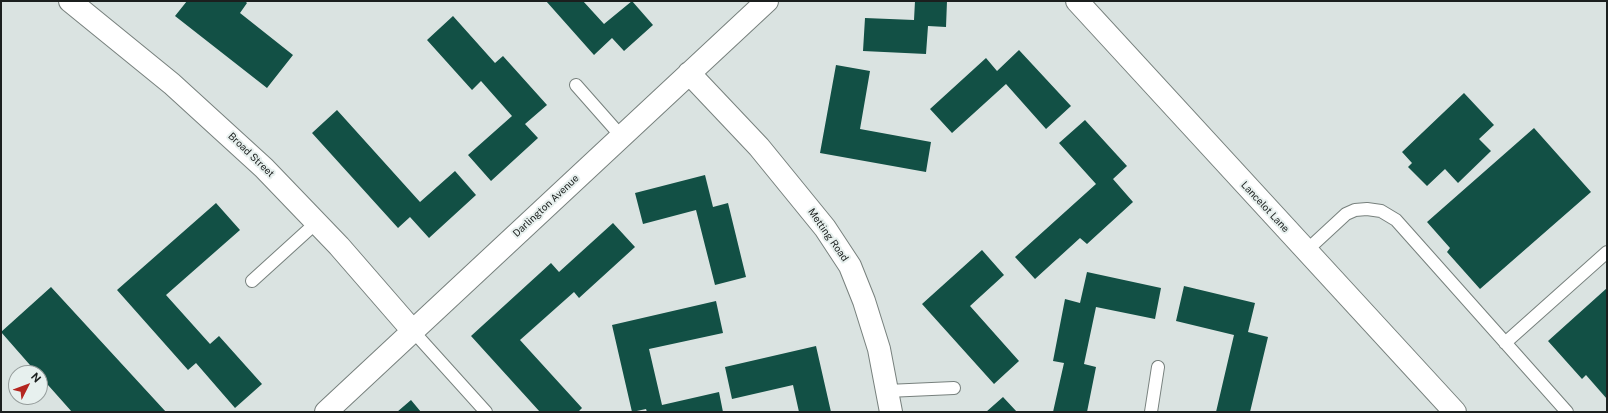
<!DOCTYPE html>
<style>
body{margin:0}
#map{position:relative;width:1608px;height:413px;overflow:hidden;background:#dae3e1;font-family:"Public Sans",sans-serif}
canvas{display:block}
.frame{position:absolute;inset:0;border:2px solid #1b1f1e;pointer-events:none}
.north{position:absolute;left:8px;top:365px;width:40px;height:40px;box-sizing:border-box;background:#e7f0ee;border:1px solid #959c9b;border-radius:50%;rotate:48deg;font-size:11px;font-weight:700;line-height:16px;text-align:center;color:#1b1f1e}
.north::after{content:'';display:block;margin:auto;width:14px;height:18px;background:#b4251f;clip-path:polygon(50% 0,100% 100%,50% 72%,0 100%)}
</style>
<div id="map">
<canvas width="1608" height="413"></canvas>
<div class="frame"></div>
<div class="north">N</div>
</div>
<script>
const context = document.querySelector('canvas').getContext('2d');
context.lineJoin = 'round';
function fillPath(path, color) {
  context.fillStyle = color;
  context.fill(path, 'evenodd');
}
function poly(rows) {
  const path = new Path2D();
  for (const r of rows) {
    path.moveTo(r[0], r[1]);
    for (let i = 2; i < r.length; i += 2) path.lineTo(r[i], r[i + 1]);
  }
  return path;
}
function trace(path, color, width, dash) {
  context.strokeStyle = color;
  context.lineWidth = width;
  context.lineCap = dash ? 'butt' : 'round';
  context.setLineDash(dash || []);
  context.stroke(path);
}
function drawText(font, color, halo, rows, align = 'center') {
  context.font = font + ' "Public Sans",sans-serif';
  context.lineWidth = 4;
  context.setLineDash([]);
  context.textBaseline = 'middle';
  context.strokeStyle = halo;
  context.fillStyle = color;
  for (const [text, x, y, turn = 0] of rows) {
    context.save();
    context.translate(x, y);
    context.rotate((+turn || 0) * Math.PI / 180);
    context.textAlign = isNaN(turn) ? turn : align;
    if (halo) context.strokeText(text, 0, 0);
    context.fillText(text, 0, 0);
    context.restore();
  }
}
fillPath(poly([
 [187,1,245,1,247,3,240,13,293,55,267,88,175,16],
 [546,1,583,1,604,24,632,1,653,25,624,51,612,38,594,55],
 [915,1,947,1,946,27,928,26,926,54,863,51,865,18,914,20],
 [453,16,495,63,503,56,547,105,525,124,538,138,491,181,468,155,512,116,481,81,472,90,427,40],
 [1019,50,1071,106,1046,129,1006,84,952,133,930,109,986,58,997,71],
 [836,65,870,71,860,129,931,142,926,172,820,153],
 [1464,93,1494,125,1479,139,1491,151,1458,183,1445,169,1427,186,1408,167,1412,163,1402,152],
 [337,110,420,202,455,171,476,195,429,238,410,217,398,228,312,133],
 [1085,120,1127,166,1113,179,1133,202,1087,244,1080,238,1035,279,1015,257,1096,184,1059,143],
 [1534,128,1591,192,1480,289,1447,252,1450,248,1427,222],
 [705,175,713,207,728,203,746,277,715,285,696,210,643,224,635,193],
 [216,203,240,230,166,295,210,344,219,336,262,384,235,408,196,363,188,370,117,290],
 [613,223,635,247,579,298,574,292,520,340,582,408,578,412,540,412,471,336,551,263,559,272],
 [982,250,1004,275,970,306,1019,361,994,384,922,304],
 [1087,272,1161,288,1155,319,1096,307,1084,364,1096,367,1087,412,1053,412,1064,363,1053,361,1065,299,1080,303],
 [1184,286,1255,303,1248,332,1268,337,1250,412,1216,412,1234,335,1176,321],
 [51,287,166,412,72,412,40,376,40,373,37,373,1,332],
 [1607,288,1607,399,1586,375,1582,379,1548,341],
 [716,301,723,333,649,349,662,405,719,392,723,412,647,412,646,409,632,412,612,325],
 [816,346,831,412,799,412,793,385,732,399,725,367],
 [1003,397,1017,412,986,412],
 [411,400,421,412,397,412]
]), '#125045');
const service = poly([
 [576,85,621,136],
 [1306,251,1346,214,1355,210,1367,209,1381,211,1396,220,1567,412],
 [252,281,317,222],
 [412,330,486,412],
 [1505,343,1607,252],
 [887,391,954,388],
 [1151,412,1158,367]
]);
const minor = poly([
 [70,1,172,84,264,168,339,246,412,330],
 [1077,1,1455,412],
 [689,73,759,147,825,228,850,266,864,301,879,349,891,412],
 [326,412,767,1]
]);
trace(service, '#77807d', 14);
trace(minor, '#77807d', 24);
trace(service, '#fff', 12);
trace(minor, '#fff', 22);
drawText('10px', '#1b1f1e', '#e7f0ee', [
 ["Broad Street",251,155,44],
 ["Darlington Avenue",546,206,-43],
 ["Lancelot Lane",1265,207,47],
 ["Metting Road",828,235,55]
]);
</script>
